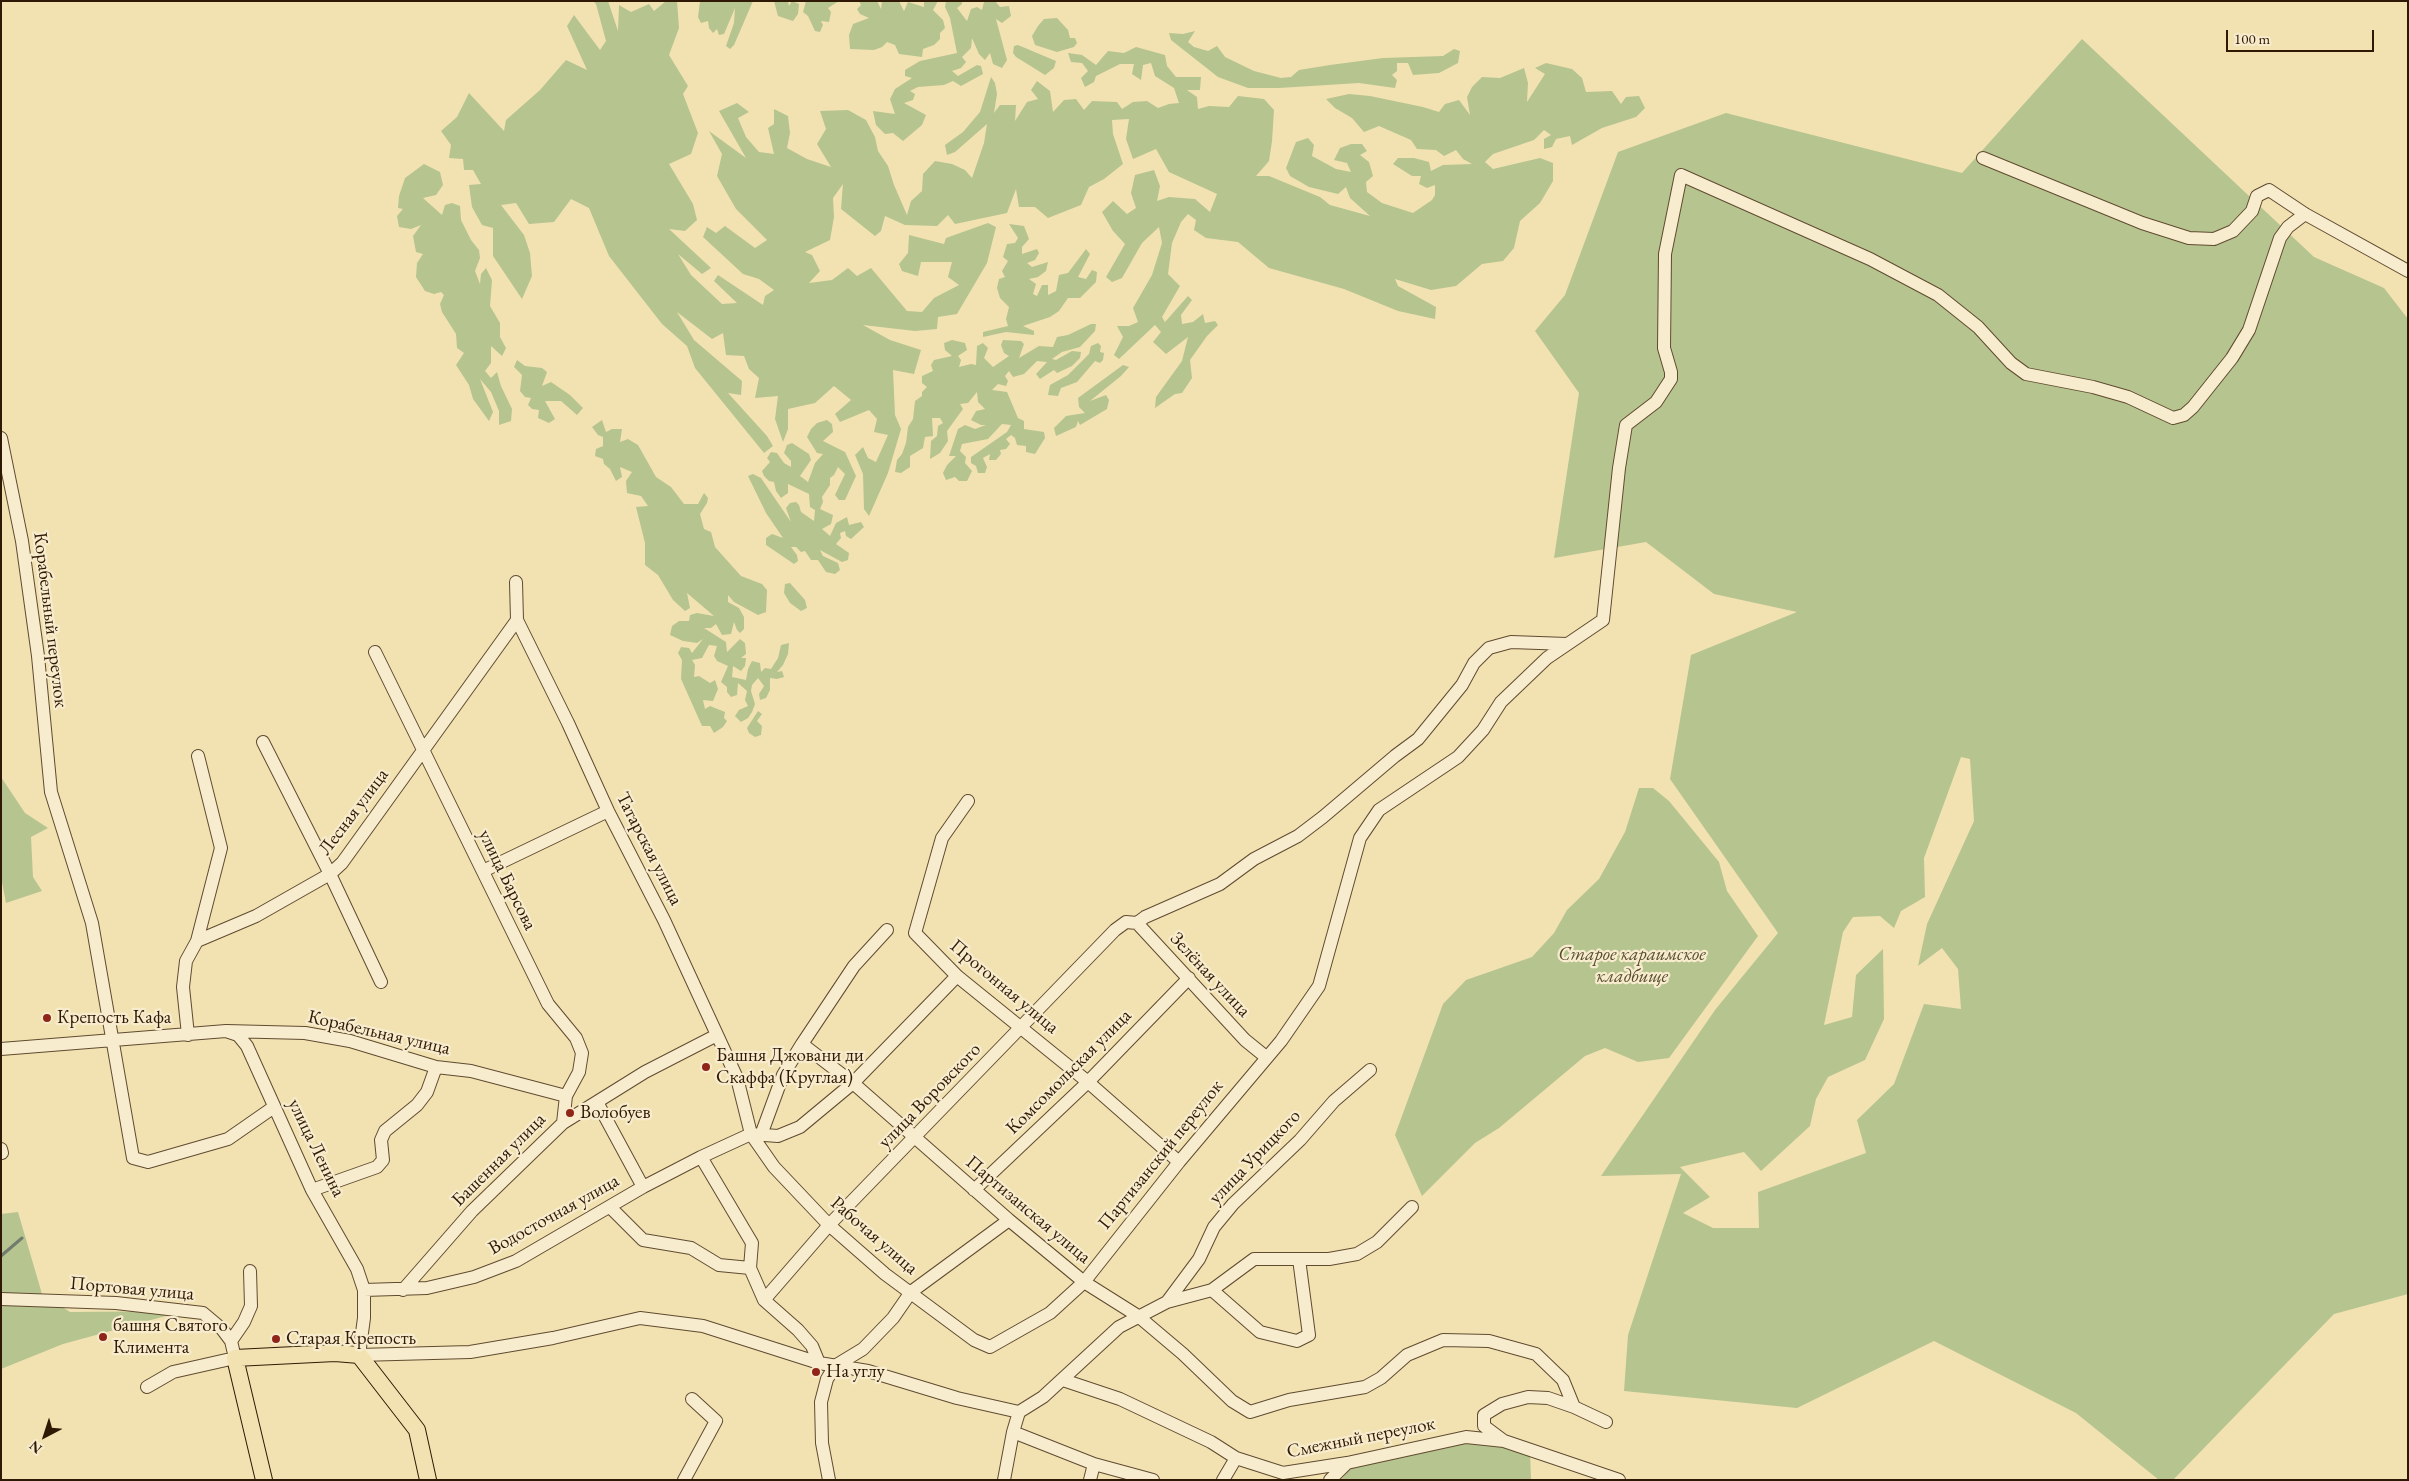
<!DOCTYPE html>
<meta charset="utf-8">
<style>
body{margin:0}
#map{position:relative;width:2409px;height:1481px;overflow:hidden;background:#f2e2b2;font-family:"EB Garamond",serif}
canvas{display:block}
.frame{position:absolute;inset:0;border:2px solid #301904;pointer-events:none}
.north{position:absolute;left:20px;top:1411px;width:50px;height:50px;-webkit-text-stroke:4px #f7eccd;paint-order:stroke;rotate:220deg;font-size:14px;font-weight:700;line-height:20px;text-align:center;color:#301904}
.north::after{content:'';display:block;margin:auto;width:18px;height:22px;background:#301904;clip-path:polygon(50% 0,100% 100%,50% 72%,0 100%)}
.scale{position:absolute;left:2226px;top:30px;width:148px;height:22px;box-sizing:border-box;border:2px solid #301904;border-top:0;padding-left:6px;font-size:15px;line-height:18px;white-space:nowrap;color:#301904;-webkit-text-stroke:4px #f7eccd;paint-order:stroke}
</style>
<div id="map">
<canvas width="2409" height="1481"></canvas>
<div class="frame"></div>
<div class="north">N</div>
<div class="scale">100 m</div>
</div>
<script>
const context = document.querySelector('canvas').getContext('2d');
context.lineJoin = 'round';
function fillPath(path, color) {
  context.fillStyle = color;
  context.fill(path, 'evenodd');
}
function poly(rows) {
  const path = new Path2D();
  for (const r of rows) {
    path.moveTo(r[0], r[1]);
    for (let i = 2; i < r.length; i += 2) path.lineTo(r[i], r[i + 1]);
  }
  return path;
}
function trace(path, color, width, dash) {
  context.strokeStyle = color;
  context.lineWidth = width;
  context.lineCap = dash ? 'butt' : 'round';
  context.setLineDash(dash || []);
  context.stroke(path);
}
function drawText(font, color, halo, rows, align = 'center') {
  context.font = font + ' "EB Garamond",serif';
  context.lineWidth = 4.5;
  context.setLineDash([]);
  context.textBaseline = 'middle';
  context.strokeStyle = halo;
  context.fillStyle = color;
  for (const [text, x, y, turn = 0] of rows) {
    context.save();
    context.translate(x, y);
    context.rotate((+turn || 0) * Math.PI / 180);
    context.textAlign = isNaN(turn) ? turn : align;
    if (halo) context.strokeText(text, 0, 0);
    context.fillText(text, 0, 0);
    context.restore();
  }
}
fillPath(poly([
 [593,1,608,1,618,31,619,5,631,12,649,4,654,11,666,1,677,1,679,28,669,55,688,86,683,94,698,133,691,154,669,164,693,204,697,220,685,231,669,229,711,268,702,274,678,254,691,275,722,304,737,303,714,281,718,275,763,305,765,296,774,290,759,279,743,274,703,237,707,227,716,233,725,226,755,248,767,240,736,209,717,176,722,154,709,131,746,158,719,111,737,103,749,112,738,118,746,137,759,152,774,154,768,128,774,124,774,109,788,116,790,133,787,148,807,159,831,167,817,144,826,129,820,111,848,110,866,120,875,137,878,151,888,166,894,185,907,215,911,201,922,191,923,174,935,161,952,164,965,170,972,178,984,143,987,124,955,152,947,155,945,145,963,132,980,112,991,77,995,83,997,94,994,113,1000,105,1016,105,1015,121,1027,102,1038,99,1031,90,1037,81,1050,91,1053,112,1064,100,1076,99,1084,110,1092,101,1117,102,1122,109,1133,102,1147,101,1158,108,1169,104,1179,103,1174,88,1155,76,1151,63,1143,65,1141,80,1132,74,1134,64,1120,64,1096,76,1094,82,1085,87,1081,78,1088,71,1082,63,1071,62,1068,53,1082,55,1096,65,1108,51,1124,53,1136,47,1165,55,1167,66,1176,77,1201,77,1200,90,1187,90,1197,97,1198,109,1209,106,1229,107,1238,96,1264,99,1274,110,1272,141,1269,161,1256,176,1269,176,1320,197,1330,205,1370,216,1350,198,1346,187,1338,194,1309,187,1290,176,1286,168,1296,142,1308,138,1314,145,1312,156,1336,169,1351,172,1347,163,1334,160,1340,148,1351,144,1362,144,1367,151,1360,155,1369,162,1373,176,1366,182,1367,192,1382,203,1413,213,1432,200,1435,195,1435,185,1427,188,1419,184,1421,176,1412,176,1393,164,1398,158,1414,158,1429,162,1431,171,1443,165,1472,164,1463,159,1456,150,1444,156,1436,150,1417,149,1411,140,1379,126,1364,132,1352,118,1335,108,1326,99,1349,94,1370,96,1423,107,1439,112,1445,104,1459,100,1470,115,1467,97,1472,87,1482,77,1500,78,1524,68,1528,83,1527,102,1545,74,1535,68,1546,63,1572,69,1582,78,1586,92,1612,91,1621,104,1626,97,1639,96,1645,108,1636,117,1602,128,1572,145,1570,136,1556,139,1552,147,1544,149,1544,139,1551,135,1544,130,1534,140,1493,154,1485,162,1493,169,1540,158,1553,163,1553,181,1540,203,1520,221,1514,248,1503,261,1482,264,1456,286,1431,290,1395,279,1398,286,1436,307,1435,319,1398,311,1344,289,1269,268,1238,242,1206,238,1194,230,1196,220,1188,214,1181,222,1172,243,1168,274,1180,286,1162,317,1165,322,1188,296,1192,300,1181,315,1182,324,1193,322,1203,314,1205,323,1215,321,1218,325,1207,336,1190,360,1192,378,1182,393,1175,394,1155,408,1156,397,1182,361,1188,337,1166,354,1153,342,1161,332,1155,325,1119,359,1114,355,1123,337,1117,326,1129,326,1138,322,1133,308,1152,275,1162,243,1159,227,1142,243,1122,278,1112,282,1106,277,1125,244,1113,231,1102,212,1113,201,1127,214,1136,208,1131,193,1135,175,1154,170,1160,186,1157,201,1169,197,1195,199,1210,212,1217,194,1169,172,1156,149,1133,159,1126,139,1129,119,1112,120,1113,134,1123,164,1104,179,1089,187,1081,205,1048,218,1035,207,1019,207,1016,189,1007,213,955,224,948,215,937,226,905,225,885,216,881,231,875,236,841,209,843,184,833,198,834,217,830,240,805,252,812,255,820,271,809,283,832,280,848,268,857,276,871,268,907,311,922,312,934,298,959,285,948,277,952,262,921,262,918,276,902,271,899,264,908,253,909,235,944,244,946,238,988,223,996,227,987,263,957,314,938,317,937,329,915,331,863,325,890,340,921,350,914,374,893,370,895,415,901,429,888,473,869,516,864,509,863,474,855,455,863,447,868,458,876,462,888,435,874,432,877,419,869,410,840,422,835,414,851,400,834,386,815,403,788,409,788,429,783,442,775,419,778,396,755,398,759,378,749,369,744,356,726,355,723,333,712,339,677,312,694,340,742,381,741,395,728,393,767,436,773,446,764,453,695,368,687,346,662,324,609,256,589,208,571,199,554,222,529,224,516,203,501,205,524,235,530,253,532,276,522,299,493,256,493,228,482,225,472,207,469,185,481,184,473,170,464,170,463,159,449,158,451,145,441,131,457,117,469,93,504,131,506,120,540,90,566,60,587,70,567,26,574,15,600,50,606,41,596,4],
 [700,1,753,1,734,45,730,49,726,46,734,23,735,8,724,34,719,35,717,29,713,33,709,28,708,21,701,23,698,17],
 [774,1,788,1,789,6,792,1,799,4,798,14,793,21,778,16],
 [806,1,839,1,828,8,831,12,829,22,821,21,823,25,820,32,815,31,808,16,803,12],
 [859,1,877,1,881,9,882,1,899,1,904,11,908,2,924,7,924,1,938,1,933,10,943,20,945,28,940,33,940,39,934,45,923,49,922,57,899,54,895,45,887,42,882,47,874,50,850,49,849,35,853,24,869,18,860,14,857,9,861,5],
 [946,1,962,1,962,4,957,8,967,21,971,9,977,7,982,10,984,2,987,1,995,1,1000,7,1009,6,1011,16,1002,23,996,19,1007,60,1002,68,993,64,990,53,985,60,979,54,972,38,971,48,962,57,966,62,961,68,952,71,958,76,977,65,981,66,983,74,961,86,953,81,944,85,918,87,910,91,915,94,913,100,904,103,926,115,922,125,903,141,893,133,885,134,876,125,873,111,895,114,890,99,895,89,912,78,905,76,905,70,920,61,957,53,950,18,945,7],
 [1057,18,1068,30,1070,38,1075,38,1077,43,1074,47,1057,52,1035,45,1032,36,1038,26,1044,19],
 [1195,31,1188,42,1194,47,1208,51,1217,46,1225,57,1254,71,1281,78,1291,77,1299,70,1330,65,1383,58,1443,56,1454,49,1460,51,1458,63,1439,73,1413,75,1408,63,1397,63,1397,71,1392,75,1397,80,1395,88,1359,83,1279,88,1248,88,1218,77,1171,40,1169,33,1183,34],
 [2082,39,2314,257,2384,288,2408,319,2408,1294,2334,1314,2173,1480,2159,1480,2076,1413,1934,1341,1797,1408,1624,1391,1628,1335,1681,1174,1601,1176,1715,1010,1778,933,1670,779,1691,655,1797,612,1714,594,1646,542,1554,558,1579,393,1535,331,1565,295,1618,152,1726,113,1962,173],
 [1961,757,1970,759,1974,821,1927,924,1918,966,1942,948,1958,969,1961,1009,1924,1004,1894,1084,1857,1120,1866,1153,1758,1192,1759,1228,1713,1228,1683,1213,1710,1197,1680,1167,1744,1152,1761,1171,1810,1126,1816,1099,1828,1077,1865,1060,1884,1019,1883,949,1856,975,1852,1017,1824,1025,1843,932,1853,917,1880,916,1894,928,1901,911,1925,897,1924,858],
 [1018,45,1056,61,1054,68,1045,75,1016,57,1013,53,1014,46],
 [424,164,440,172,443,185,436,195,423,198,442,215,445,205,452,203,460,206,461,220,471,240,479,250,480,258,475,271,480,284,481,274,486,268,492,280,490,306,500,323,500,337,506,348,502,356,491,346,491,363,485,371,491,378,497,372,501,386,512,409,511,421,499,425,499,411,491,392,480,379,493,412,489,421,473,399,469,385,456,365,464,353,457,348,456,334,442,312,440,304,444,295,441,292,434,294,425,291,416,277,417,263,423,254,416,252,413,236,421,225,411,229,399,227,397,216,403,209,398,208,399,196,405,178],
 [1009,224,1024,226,1029,239,1022,247,1022,254,1037,249,1039,253,1035,260,1027,263,1032,267,1048,262,1046,271,1038,277,1029,279,1036,284,1033,294,1037,296,1042,285,1048,285,1048,295,1056,291,1059,275,1068,273,1086,249,1090,254,1078,277,1086,279,1092,270,1097,272,1096,282,1080,298,1068,298,1059,311,1050,317,1023,326,1034,331,1034,335,1006,332,983,337,983,332,1008,326,1006,319,1009,307,1000,298,997,288,999,279,1005,277,1002,271,1008,261,1003,257,1007,244,1015,243,1018,238],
 [1091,324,1096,324,1095,331,1080,347,1062,352,1052,359,1056,360,1072,351,1081,352,1080,358,1072,366,1057,373,1054,370,1040,379,1036,374,1047,362,1037,361,1024,374,1013,377,1009,371,1005,376,1008,381,1006,386,998,384,992,390,1007,392,1018,418,1024,421,1024,429,1044,432,1045,438,1035,454,1026,452,1026,446,1017,445,1015,438,1011,435,1006,439,1010,444,1006,449,1000,450,1001,454,996,460,989,460,990,454,983,458,987,467,985,473,978,473,976,466,971,463,971,457,1007,432,1011,425,1002,424,988,439,962,444,960,451,966,457,965,463,972,471,967,481,959,481,955,477,946,480,943,473,947,465,956,456,949,456,958,429,965,425,975,429,986,425,981,425,971,420,976,411,985,409,978,402,977,392,968,403,960,404,963,409,947,431,948,441,940,453,930,459,931,441,937,436,938,426,943,423,940,418,932,418,933,436,925,437,923,448,910,456,910,467,901,473,895,472,897,460,902,454,906,443,908,427,913,419,915,401,922,396,922,392,927,387,922,383,922,376,933,371,931,365,934,360,952,356,945,350,944,343,952,340,965,343,967,350,958,356,961,360,959,367,971,364,976,365,977,346,983,343,988,348,984,358,993,367,1009,356,1004,353,1001,345,1003,340,1021,341,1024,344,1019,358,1039,346,1053,347,1057,337,1068,335],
 [1098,343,1101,346,1100,352,1104,353,1103,360,1100,363,1095,361,1077,382,1061,388,1058,396,1048,395,1050,385,1068,375,1089,354,1091,346],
 [517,360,525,366,542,368,547,372,542,386,551,382,570,395,583,408,577,415,561,401,545,401,555,419,549,423,538,418,539,410,532,409,528,405,531,398,525,397,520,391,522,375,514,367],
 [1123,365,1129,367,1121,376,1090,401,1106,395,1109,400,1107,409,1080,425,1078,421,1076,427,1056,436,1054,428,1066,416,1085,413,1079,407,1078,398],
 [602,420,606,432,612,429,622,429,620,442,628,439,638,445,656,477,671,487,684,504,698,504,704,493,708,498,707,503,700,514,704,529,711,532,715,547,741,576,762,584,767,590,766,612,758,615,734,602,728,595,728,602,739,608,744,617,744,629,740,633,737,630,734,622,731,634,722,635,716,624,711,628,704,628,726,642,727,652,740,639,745,643,746,654,741,658,746,658,745,666,741,671,733,666,732,677,746,680,748,669,752,661,760,663,761,672,765,668,771,669,778,658,781,645,789,643,788,654,783,665,777,672,782,671,784,677,777,679,770,678,770,690,766,698,760,700,759,694,764,686,758,678,752,685,751,691,755,704,752,712,748,718,741,722,735,716,739,710,748,706,745,700,747,691,738,683,737,695,731,697,727,692,727,687,721,682,728,666,717,661,714,656,717,646,709,645,702,658,692,660,695,665,694,677,699,676,710,683,715,680,718,689,713,701,703,700,705,709,710,706,725,712,724,718,727,721,723,727,714,733,710,726,702,726,681,679,682,660,678,653,681,647,689,648,692,653,703,639,697,643,683,641,670,635,672,626,679,621,689,621,690,615,697,613,714,616,687,593,690,608,685,611,673,600,658,575,645,565,645,543,636,507,648,506,641,496,627,493,626,481,632,472,620,467,622,477,616,481,610,469,604,464,603,459,595,456,596,449,603,446,603,437,598,435,592,427],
 [827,420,832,424,833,432,823,441,845,452,856,476,845,500,839,500,835,495,845,474,838,467,834,475,830,478,830,485,822,497,823,502,820,509,833,515,831,524,822,529,830,536,836,523,847,517,849,525,861,522,864,527,851,539,846,536,845,531,840,533,841,538,836,544,849,553,848,560,842,562,820,550,823,556,838,563,840,570,835,574,826,572,818,560,811,560,805,551,801,552,796,547,791,547,797,555,798,561,794,564,766,545,766,538,772,534,783,538,766,513,748,476,753,474,761,478,791,522,786,508,790,503,796,502,799,505,801,512,814,521,815,510,810,507,809,494,788,484,788,493,781,498,776,491,774,482,769,481,764,476,762,471,770,462,767,458,771,452,777,453,784,463,791,467,791,461,784,453,787,445,792,443,809,454,811,460,800,476,808,482,815,463,823,454,817,453,807,437,811,429,817,423],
 [790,583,805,600,807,608,801,611,790,603,784,593,785,584],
 [758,711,762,714,757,721,762,726,761,735,755,737,749,733,747,728],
 [1,777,25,813,48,828,31,837,33,877,42,891,6,903,1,877],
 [1639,788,1653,788,1669,801,1719,862,1727,891,1758,936,1669,1058,1638,1062,1605,1048,1585,1056,1499,1128,1475,1143,1422,1196,1395,1135,1443,1004,1466,980,1532,957,1554,933,1567,910,1599,879,1625,832],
 [18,1212,42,1294,70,1312,184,1311,63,1344,1,1369,1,1214],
 [1471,1440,1530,1450,1531,1480,1341,1480,1354,1464]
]), '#b6c48f');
trace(poly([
 [1,1256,22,1238]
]), '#717b6e', 3);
const minor = poly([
 [1983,158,2142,223,2189,238,2214,239,2233,231,2252,211,2257,196,2269,190,2305,214,2408,271],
 [1,438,22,541,38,656,51,792,92,923,133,1158,148,1162,228,1139,274,1107],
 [516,582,517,620,568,723,608,811,664,920,737,1078,751,1134,774,1167,829,1225,885,1274,974,1340,990,1347,1050,1313,1084,1282,1179,1162,1281,1041,1319,986,1360,838,1379,810,1458,757,1483,730,1501,702,1547,658,1603,620,1619,468,1626,425,1656,402,1671,379,1671,372,1664,348,1665,254,1681,175,1870,259,1938,295,1978,327,2011,363,2026,374,2093,387,2128,397,2173,418,2184,415,2193,407,2232,358,2249,330,2280,238,2288,227,2305,214],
 [375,652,548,1004,576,1038,582,1053,579,1072,566,1096,563,1123],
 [263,742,330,874,381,982],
 [968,801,942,838,915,933,957,976,1088,1082,1179,1162],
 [483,871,608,811],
 [1137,923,1145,917,1220,884,1254,859,1298,836,1323,817,1395,756,1418,739,1462,685,1474,663,1489,648,1511,642,1567,644],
 [197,941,221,848,198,756],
 [226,1031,238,1035,247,1046,312,1190,357,1269,364,1290,364,1318,359,1355,470,1352,553,1338,640,1318,703,1326,819,1363,868,1371,957,1398,1019,1412],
 [188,1035,183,987,186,961,197,941,256,916,330,874,342,863,517,620],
 [802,1044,853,1083,1009,1220,1084,1282,1138,1316,1183,1354,1232,1401,1250,1412,1289,1400,1365,1387,1381,1378,1407,1355,1443,1340,1489,1341,1536,1354,1563,1380,1574,1407,1606,1422],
 [1,1049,226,1031,305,1033,350,1041,436,1067,471,1071,566,1096],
 [597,1102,643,1187],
 [761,1135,783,1075,802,1044,854,966,887,930],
 [1,1149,2,1153],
 [701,1157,752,1243,750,1268,764,1300,798,1330,812,1346,819,1363],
 [312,1190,377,1167,383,1160,381,1140,385,1131,417,1105,427,1092,436,1067],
 [974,1190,1088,1082,1189,978],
 [610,1207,643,1240,691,1248,719,1265,750,1268],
 [364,1290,427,1288,474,1277,516,1261,643,1187,701,1157,751,1134,778,1136,800,1127,853,1083,957,976],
 [403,1290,472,1211,563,1123,645,1072,717,1035],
 [1212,1290,1260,1332,1297,1341,1309,1335,1299,1259],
 [1,1299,116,1303,203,1313,222,1329,231,1341,235,1358,173,1372,147,1387],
 [764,1300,829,1225,1115,930,1126,922,1137,923,1245,1040,1266,1057],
 [1167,1302,1212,1290,1254,1259,1329,1259,1357,1254,1377,1242,1412,1207],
 [231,1341,244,1322,251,1306,250,1271],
 [1063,1380,1120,1399,1211,1442,1236,1458,1283,1473,1347,1463,1466,1437,1504,1441,1619,1480],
 [1019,1412,1043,1397,1119,1327,1167,1302,1199,1259,1214,1227,1233,1204,1300,1140,1334,1101,1370,1070],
 [1019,1412,1013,1432,1094,1464,1153,1480],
 [1504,1441,1484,1426,1484,1415,1502,1404,1528,1397,1548,1398,1574,1407],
 [684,1480,716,1421,692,1399],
 [829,1480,822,1443,821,1402,827,1379,835,1366,863,1349,893,1318,911,1292,1009,1220],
 [1004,1480,1013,1432],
 [1090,1480,1094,1464],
 [1223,1480,1236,1458],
 [1330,1480,1347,1463]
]);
const major = poly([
 [264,1480,235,1358,335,1353,359,1355,417,1430,428,1480]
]);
trace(minor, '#604b30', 14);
trace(major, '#301904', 18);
trace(minor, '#f7eccd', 12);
trace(major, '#f2e2b2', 16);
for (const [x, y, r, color] of [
 [47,1018,5,"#8f2418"],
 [706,1067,5,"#8f2418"],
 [570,1113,5,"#8f2418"],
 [103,1337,5,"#8f2418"],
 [276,1339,5,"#8f2418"],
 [816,1372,5,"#8f2418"]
]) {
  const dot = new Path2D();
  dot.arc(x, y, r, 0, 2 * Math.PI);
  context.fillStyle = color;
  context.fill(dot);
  trace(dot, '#f7eccd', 2);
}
drawText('19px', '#301904', '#f7eccd', [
 ["Корабельный переулок",50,620,83],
 ["Лесная улица",354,812,-53],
 ["Татарская улица",649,849,63],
 ["улица Барсова",507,880,64],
 ["Зелёная улица",1210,975,47],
 ["Прогонная улица",1004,987,40],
 ["Корабельная улица",379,1033,13],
 ["Комсомольская улица",1069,1072,-45],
 ["улица Воровского",930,1096,-46],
 ["улица Ленина",316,1148,64],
 ["Партизанский переулок",1161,1155,-51],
 ["улица Урицкого",1255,1157,-46],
 ["Башенная улица",499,1160,-45],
 ["Партизанская улица",1028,1210,40],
 ["Водосточная улица",554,1215,-29],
 ["Рабочая улица",874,1236,41],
 ["Портовая улица",132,1289,5],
 ["Смежный переулок",1361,1438,-11]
]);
drawText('italic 19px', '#584c2e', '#f7eccd', [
 ["Старое караимское",1632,955],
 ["кладбище",1632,977]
]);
drawText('19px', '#301904', '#f7eccd', [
 ["Крепость Кафа",57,1018],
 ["Башня Джовани ди",716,1056],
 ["Скаффа (Круглая)",716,1078],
 ["Волобуев",580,1113],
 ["башня Святого",113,1326],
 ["Климента",113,1348],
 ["Старая Крепость",286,1339],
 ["На углу",826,1372]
], 'left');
</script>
